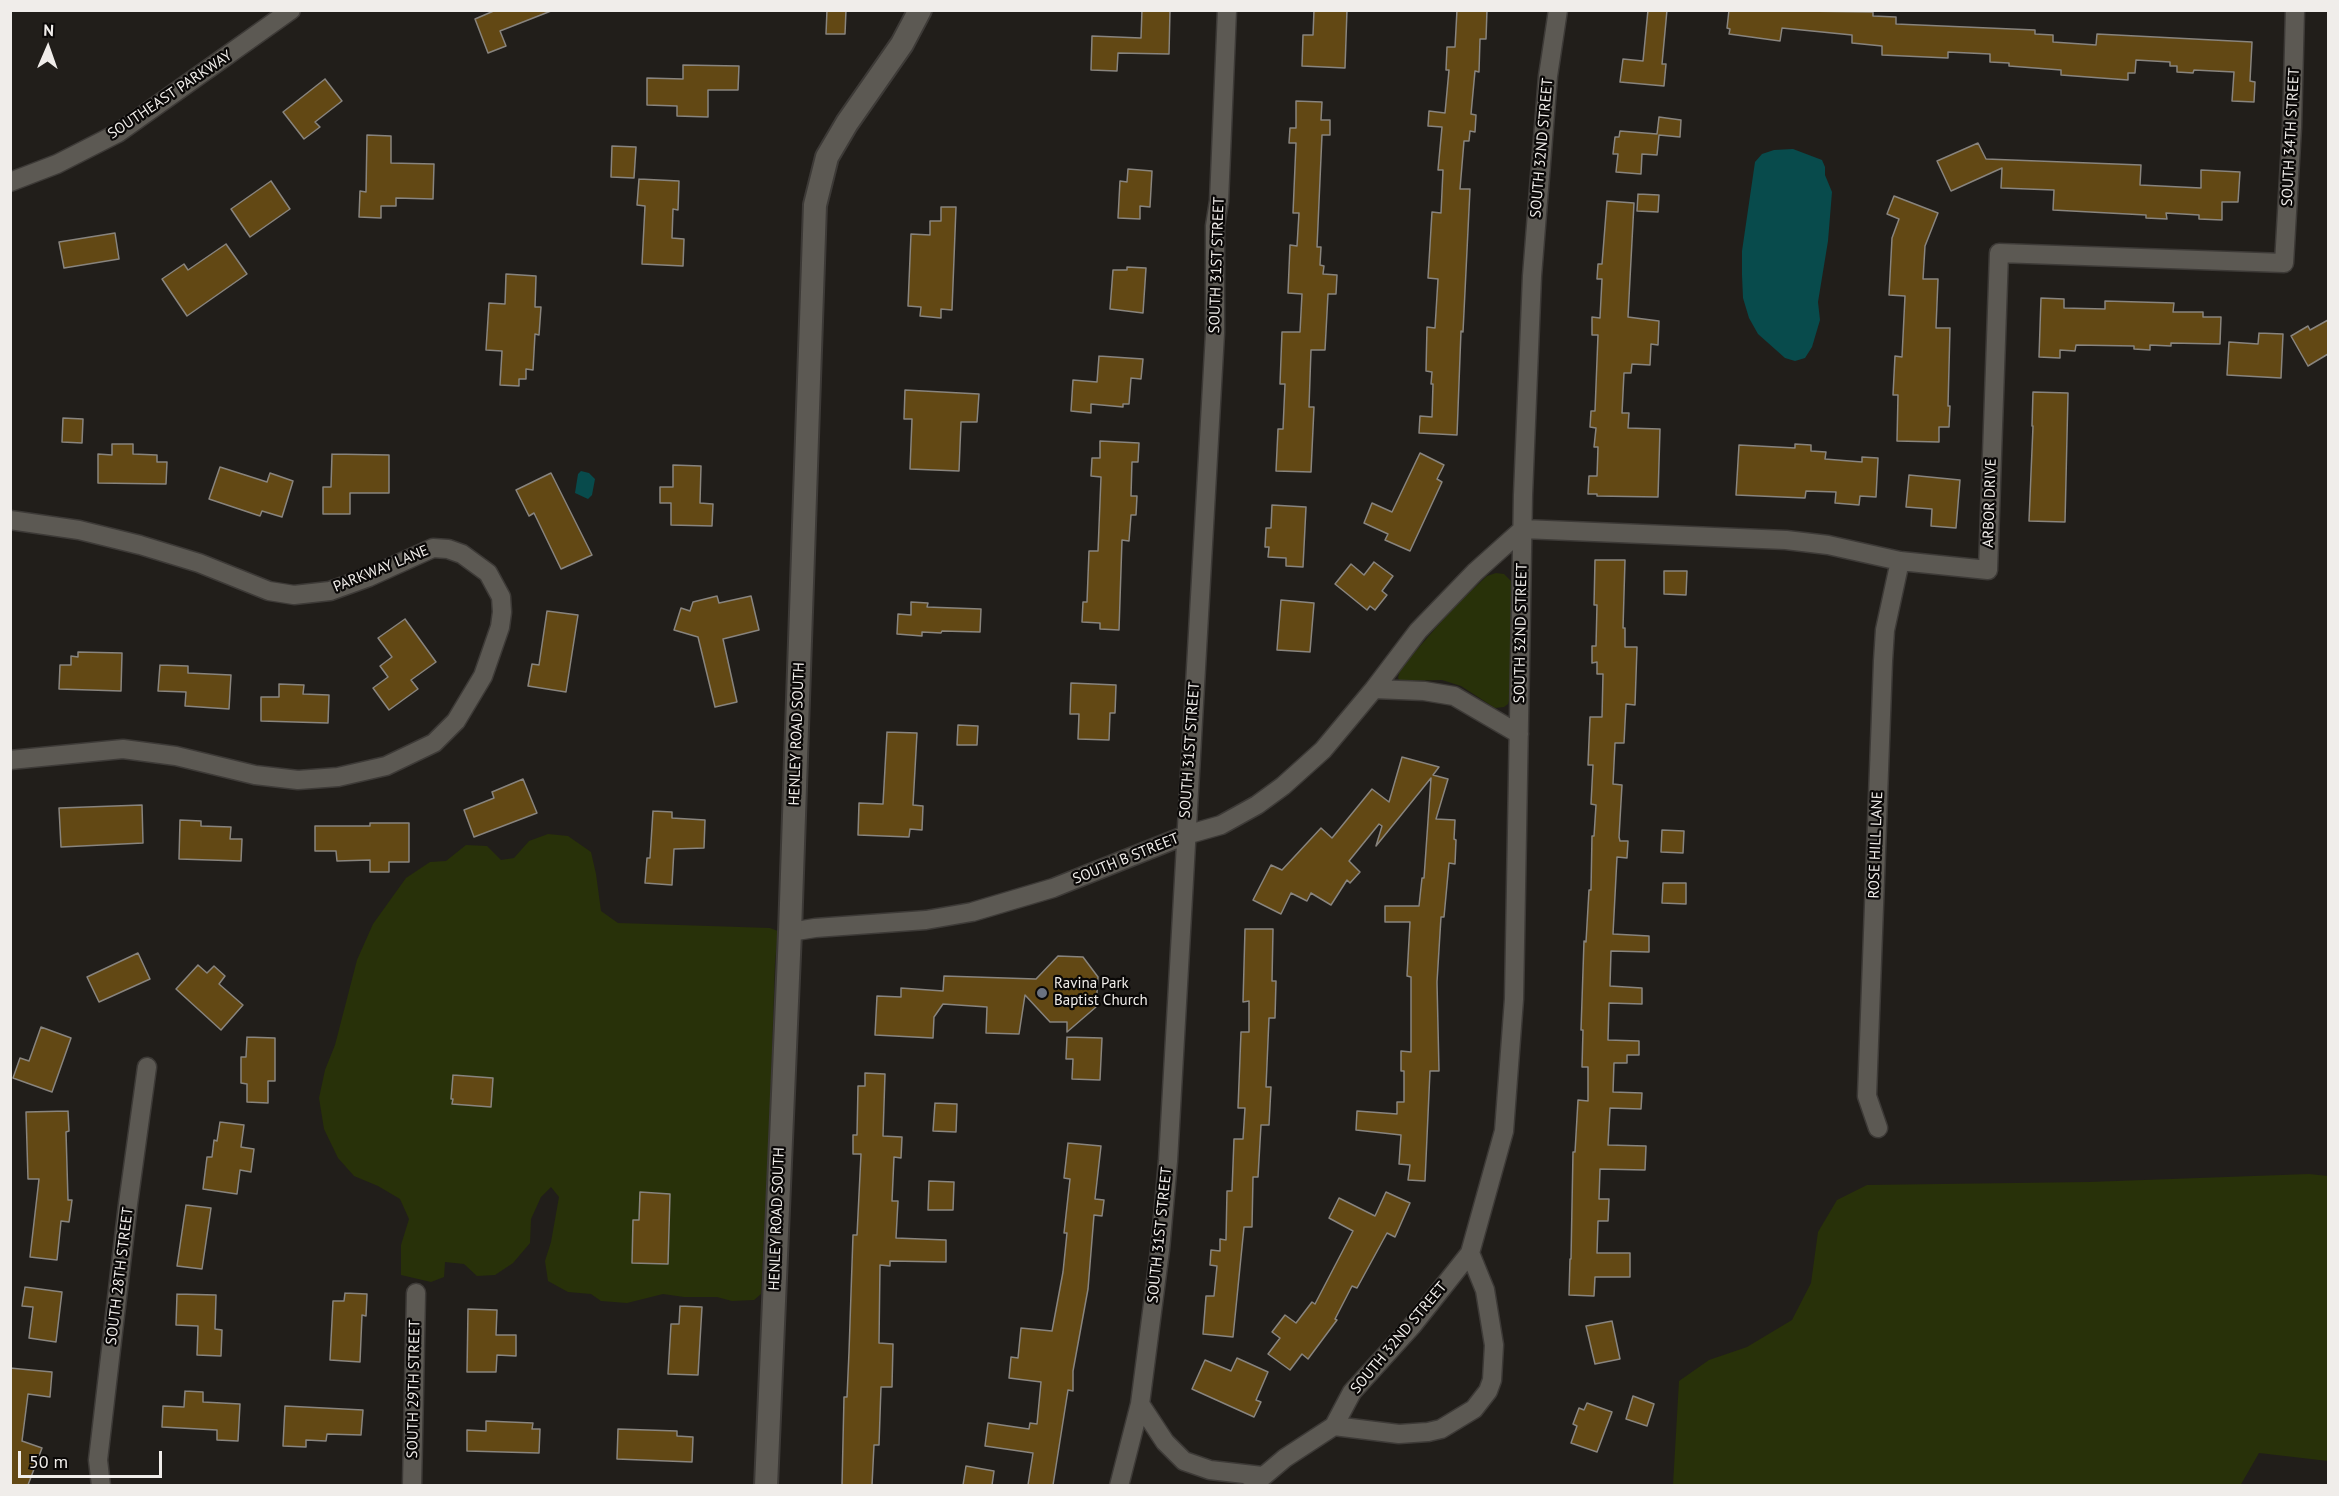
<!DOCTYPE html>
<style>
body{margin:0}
#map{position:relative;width:2339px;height:1496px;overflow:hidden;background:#211e1a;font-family:"PT Sans",sans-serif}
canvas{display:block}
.frame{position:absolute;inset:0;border:12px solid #f0edea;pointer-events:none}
.north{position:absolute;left:18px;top:18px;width:60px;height:60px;-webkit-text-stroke:4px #0a0807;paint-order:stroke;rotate:2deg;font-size:16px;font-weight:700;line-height:24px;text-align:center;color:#f0edea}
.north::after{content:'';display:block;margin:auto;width:21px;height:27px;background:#f0edea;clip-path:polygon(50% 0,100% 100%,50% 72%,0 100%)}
.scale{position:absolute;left:18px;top:1451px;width:144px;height:27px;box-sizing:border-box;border:3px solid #f0edea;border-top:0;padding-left:8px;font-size:18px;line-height:21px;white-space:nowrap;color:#f0edea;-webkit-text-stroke:4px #0a0807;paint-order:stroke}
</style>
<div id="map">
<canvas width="2339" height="1496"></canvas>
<div class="frame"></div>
<div class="north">N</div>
<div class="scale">50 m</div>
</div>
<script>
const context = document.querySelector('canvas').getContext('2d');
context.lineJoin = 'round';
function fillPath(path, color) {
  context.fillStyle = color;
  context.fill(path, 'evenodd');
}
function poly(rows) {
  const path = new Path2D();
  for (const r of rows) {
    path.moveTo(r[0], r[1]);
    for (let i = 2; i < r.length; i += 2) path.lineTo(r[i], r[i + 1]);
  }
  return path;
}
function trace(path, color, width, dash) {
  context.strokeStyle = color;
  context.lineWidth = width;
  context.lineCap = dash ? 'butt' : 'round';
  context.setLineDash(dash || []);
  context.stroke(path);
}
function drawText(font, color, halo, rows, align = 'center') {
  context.font = font + ' "PT Sans",sans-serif';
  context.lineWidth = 4.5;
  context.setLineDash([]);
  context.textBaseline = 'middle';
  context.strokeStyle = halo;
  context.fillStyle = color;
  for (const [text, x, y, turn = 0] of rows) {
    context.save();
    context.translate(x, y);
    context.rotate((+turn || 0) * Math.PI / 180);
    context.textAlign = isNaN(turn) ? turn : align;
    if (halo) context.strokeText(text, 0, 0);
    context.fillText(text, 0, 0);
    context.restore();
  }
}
fillPath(poly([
 [1496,573,1504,574,1511,581,1511,695,1508,704,1504,707,1495,708,1461,686,1442,680,1400,681,1398,678,1400,669,1455,606,1487,576],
 [548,834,568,836,591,852,596,874,601,911,618,923,770,928,778,931,775,963,769,1139,761,1294,754,1300,732,1301,717,1297,684,1297,663,1294,627,1303,601,1301,591,1294,568,1292,548,1281,545,1261,551,1242,559,1197,551,1187,541,1197,531,1219,530,1243,513,1263,495,1275,477,1276,464,1264,445,1262,444,1277,431,1282,401,1275,401,1245,409,1219,400,1199,378,1186,354,1176,338,1158,324,1129,319,1098,325,1070,335,1045,357,960,373,924,406,878,430,862,446,861,466,845,487,846,501,860,514,858,529,841],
 [2309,1174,2328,1176,2328,1461,2259,1453,2240,1486,1673,1485,1679,1381,1709,1360,1747,1347,1792,1320,1811,1283,1818,1232,1837,1200,1867,1185,2089,1182]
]), '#283109');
fillPath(poly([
 [1793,149,1822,160,1825,167,1825,175,1832,192,1828,241,1818,302,1820,320,1812,347,1805,358,1795,361,1785,358,1758,334,1749,318,1743,298,1742,275,1742,251,1755,162,1762,154,1774,150],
 [581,471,589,473,595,479,592,495,588,499,575,493,578,474]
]), '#084b4c');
const building = poly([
 [496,10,551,10,551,11,500,31,506,46,488,53,475,19,496,10],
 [827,10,846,10,845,34,826,34,827,10],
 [1142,10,1170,10,1169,54,1118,53,1117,71,1091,70,1092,36,1141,38,1142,10],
 [1314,10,1347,10,1345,68,1302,66,1303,35,1313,35,1314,10],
 [1457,10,1487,10,1486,39,1480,39,1479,72,1475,71,1471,114,1476,115,1475,132,1470,131,1469,141,1464,141,1460,189,1470,189,1463,332,1461,331,1457,435,1419,433,1420,416,1432,417,1433,384,1431,384,1432,372,1426,371,1427,327,1435,328,1438,279,1428,278,1432,212,1441,213,1443,170,1438,170,1442,127,1428,126,1429,111,1445,113,1449,70,1446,70,1447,47,1455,47,1457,10],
 [1648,10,1667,10,1662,64,1666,64,1664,86,1620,82,1623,59,1643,61,1648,10],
 [1729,10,1873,12,1873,16,1896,17,1896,24,2035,30,2035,34,2053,35,2053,42,2096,45,2097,34,2252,42,2250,81,2255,82,2254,102,2232,101,2234,72,2194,70,2193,73,2177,72,2177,66,2170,66,2170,62,2136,60,2135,73,2128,73,2128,80,2061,75,2061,70,2009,66,2009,63,1990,62,1990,54,1948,52,1948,58,1882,55,1882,46,1852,43,1852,35,1782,28,1780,41,1729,34,1730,29,1727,28,1729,10],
 [683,65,739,66,738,90,708,90,708,117,677,116,677,106,647,105,647,78,683,79,683,65],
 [325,79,342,101,315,122,320,127,304,139,283,112,325,79],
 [1296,101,1322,102,1321,120,1330,120,1330,135,1322,135,1317,247,1321,247,1320,265,1324,266,1323,274,1337,275,1336,294,1328,294,1325,350,1311,350,1309,407,1314,407,1311,472,1276,471,1278,429,1283,429,1285,384,1280,384,1282,332,1300,332,1302,294,1288,293,1290,245,1297,246,1299,213,1293,213,1296,143,1289,143,1290,128,1296,128,1296,101],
 [1659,117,1681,120,1680,137,1659,135,1657,155,1642,154,1641,174,1616,172,1618,154,1613,154,1615,137,1619,137,1620,131,1657,134,1659,117],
 [367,135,391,136,391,163,434,164,433,199,396,198,396,206,381,206,381,218,359,217,360,191,366,192,367,135],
 [1978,143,1986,159,2141,165,2140,185,2201,188,2201,170,2240,172,2238,202,2222,202,2222,220,2199,219,2199,215,2166,213,2167,219,2146,218,2146,215,2053,210,2054,190,2001,188,2002,168,1951,191,1937,161,1978,143],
 [612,146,636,147,634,178,611,177,612,146],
 [1128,169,1152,171,1150,207,1140,206,1140,219,1118,218,1120,181,1127,182,1128,169],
 [639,179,679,181,678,210,673,209,672,238,684,239,683,266,642,264,645,206,637,205,639,179],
 [271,181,290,209,250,237,231,209,271,181],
 [1638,194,1659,195,1658,212,1637,211,1638,194],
 [1894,196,1938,213,1925,246,1923,279,1938,279,1936,328,1950,328,1948,406,1950,406,1949,427,1939,427,1939,442,1897,441,1898,395,1893,395,1895,356,1902,357,1905,296,1889,295,1892,238,1899,219,1887,214,1894,196],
 [1607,201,1634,203,1628,317,1659,321,1658,345,1651,344,1650,365,1632,364,1631,373,1624,373,1622,413,1629,413,1628,428,1660,429,1658,497,1597,496,1597,494,1588,494,1589,476,1597,476,1598,447,1594,447,1596,428,1590,427,1591,411,1595,411,1598,335,1592,335,1592,317,1600,318,1602,279,1597,279,1598,264,1602,264,1607,201],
 [941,207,956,207,952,310,941,309,941,318,920,316,921,307,908,306,911,234,930,235,930,221,941,221,941,207],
 [115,233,119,259,64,268,59,242,115,233],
 [226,244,247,274,187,316,162,279,184,264,188,270,226,244],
 [1127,267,1146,268,1143,313,1110,309,1113,270,1127,270,1127,267],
 [506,274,536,276,535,307,541,307,539,335,535,334,533,370,526,369,526,379,519,379,519,386,500,385,502,351,486,350,489,303,505,304,506,274],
 [2041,298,2064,299,2064,308,2105,309,2105,301,2174,303,2173,312,2203,312,2203,317,2221,317,2220,344,2171,343,2171,346,2150,345,2150,350,2134,349,2134,346,2076,345,2075,351,2060,350,2060,358,2039,357,2041,298],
 [2328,320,2328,354,2308,366,2291,336,2308,326,2310,330,2328,320],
 [2259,333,2283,334,2281,378,2227,375,2229,342,2258,344,2259,333],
 [1099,356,1143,359,1141,379,1131,378,1129,404,1123,404,1123,407,1091,404,1091,413,1071,411,1073,380,1097,382,1099,356],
 [905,390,979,394,977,422,961,422,959,471,910,469,912,419,904,419,905,390],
 [2033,392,2068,393,2065,522,2029,521,2033,426,2032,426,2033,392],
 [63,418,83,419,82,443,62,442,63,418],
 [1100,441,1139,443,1138,462,1132,462,1131,496,1137,496,1136,515,1131,515,1129,541,1122,540,1119,630,1100,629,1100,623,1082,622,1083,602,1087,602,1089,551,1098,551,1101,477,1091,476,1092,458,1100,458,1100,441],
 [112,444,133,444,133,454,157,455,157,462,167,462,166,484,98,483,98,454,112,455,112,444],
 [1795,444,1811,445,1811,451,1826,452,1825,459,1862,462,1862,457,1878,458,1876,497,1860,496,1859,505,1835,503,1836,492,1806,491,1805,498,1736,495,1739,445,1795,448,1795,444],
 [1420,453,1444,465,1437,479,1442,482,1410,551,1385,540,1388,534,1364,523,1372,503,1392,512,1420,453],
 [332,454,389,455,389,493,350,493,350,514,323,514,323,487,331,487,332,454],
 [673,465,701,466,700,503,713,504,712,526,671,525,671,503,660,503,660,487,673,487,673,465],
 [220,467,267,482,270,473,293,481,282,517,262,511,260,516,209,499,220,467],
 [551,473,592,555,561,569,534,513,529,516,516,490,551,473],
 [1909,475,1960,480,1956,528,1931,526,1932,509,1906,507,1909,475],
 [1272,505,1306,507,1303,567,1286,566,1286,558,1268,557,1269,547,1265,547,1266,528,1271,528,1272,505],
 [1595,560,1625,560,1623,628,1625,628,1625,647,1637,647,1635,705,1626,704,1624,743,1615,743,1613,784,1622,785,1619,837,1620,841,1628,841,1627,858,1617,857,1613,934,1649,936,1649,952,1611,951,1610,986,1642,988,1642,1004,1609,1003,1608,1040,1639,1041,1639,1055,1627,1055,1627,1063,1614,1063,1613,1092,1642,1093,1641,1109,1610,1108,1608,1145,1646,1146,1645,1170,1600,1169,1599,1199,1609,1199,1608,1221,1598,1221,1597,1253,1630,1253,1630,1277,1595,1277,1594,1296,1569,1295,1570,1259,1571,1259,1573,1152,1575,1152,1578,1100,1588,1101,1588,1067,1582,1067,1583,1030,1581,1030,1584,941,1586,942,1589,890,1591,890,1592,836,1594,836,1596,805,1591,804,1593,765,1588,765,1590,717,1602,717,1603,674,1597,674,1597,662,1592,663,1592,646,1596,646,1597,605,1594,605,1595,560],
 [1374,562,1393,576,1382,591,1387,595,1375,610,1370,606,1367,610,1335,584,1351,564,1364,575,1374,562],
 [1664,571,1687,571,1686,595,1664,594,1664,571],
 [717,596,719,603,751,596,759,630,723,639,737,702,715,707,698,637,674,630,681,608,690,611,693,602,717,596],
 [1281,600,1314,603,1310,652,1277,650,1281,600],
 [911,602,928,603,927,607,981,609,980,632,942,631,941,633,922,632,922,636,897,634,898,614,911,615,911,602],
 [547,611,578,615,566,692,528,686,532,664,539,665,547,611],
 [405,619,436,662,411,680,418,689,389,710,373,688,388,677,380,666,392,657,378,638,405,619],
 [78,652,122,653,121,691,59,689,60,665,71,665,71,656,78,657,78,652],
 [160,665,188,666,188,673,231,675,229,709,185,706,186,692,158,691,160,665],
 [1071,683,1116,685,1115,713,1110,713,1109,740,1078,739,1079,714,1070,714,1071,683],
 [279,684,304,685,303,694,329,695,328,723,261,721,261,697,279,697,279,684],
 [958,725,978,726,977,745,957,745,958,725],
 [887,732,917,733,913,805,923,806,922,830,910,829,909,837,858,835,859,803,883,804,887,732],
 [1402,757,1439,767,1433,775,1448,779,1436,819,1455,820,1454,839,1456,840,1455,864,1449,863,1444,917,1441,917,1437,982,1439,1071,1430,1071,1425,1181,1408,1180,1410,1165,1399,1164,1401,1135,1356,1130,1357,1111,1397,1114,1397,1102,1404,1102,1404,1071,1401,1071,1401,1051,1411,1052,1411,977,1407,976,1410,922,1385,922,1385,906,1419,906,1422,878,1424,878,1431,778,1376,846,1382,826,1379,824,1349,861,1360,872,1350,883,1347,880,1331,905,1311,893,1307,901,1291,893,1281,914,1253,900,1271,865,1282,870,1321,828,1332,838,1372,789,1389,802,1402,757],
 [523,779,537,813,474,837,464,810,494,798,492,792,523,779],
 [142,805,143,843,61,847,59,808,142,805],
 [653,811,672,812,672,818,705,820,704,848,674,849,672,885,645,883,647,858,650,858,653,811],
 [180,820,201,821,201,826,231,827,230,839,242,839,241,861,179,859,180,820],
 [370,823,409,823,409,862,389,862,389,872,370,872,370,860,337,861,336,851,315,851,315,826,370,826,370,823],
 [1662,830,1684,831,1683,853,1661,852,1662,830],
 [1663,883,1686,883,1686,904,1662,903,1663,883],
 [1245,929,1273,929,1272,981,1276,981,1275,1018,1269,1018,1266,1087,1271,1087,1269,1125,1261,1125,1258,1177,1253,1177,1252,1227,1244,1227,1233,1337,1203,1334,1206,1296,1214,1296,1217,1266,1210,1265,1211,1250,1220,1251,1220,1239,1226,1240,1227,1191,1232,1191,1234,1139,1243,1139,1245,1108,1238,1108,1241,1032,1249,1032,1249,1001,1243,1002,1245,929],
 [138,953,150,979,99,1002,87,977,138,953],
 [1058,956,1083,957,1098,977,1096,1007,1067,1032,1067,1022,1050,1022,1025,995,1019,1034,986,1033,987,1007,943,1004,934,1017,933,1038,875,1035,877,996,901,997,901,988,943,991,944,976,1036,979,1058,956],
 [198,965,207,973,214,966,225,976,219,984,243,1005,221,1030,176,989,198,965],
 [41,1027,71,1038,52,1092,13,1078,20,1058,29,1061,41,1027],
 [247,1037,275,1038,275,1081,268,1081,268,1103,247,1102,247,1084,241,1083,241,1057,246,1057,247,1037],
 [1067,1037,1102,1038,1100,1080,1072,1079,1073,1059,1066,1059,1067,1037],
 [865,1073,885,1074,883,1136,902,1137,901,1158,894,1157,892,1201,898,1201,896,1238,946,1240,946,1262,890,1261,890,1266,880,1265,879,1343,893,1344,892,1387,881,1387,879,1445,874,1445,872,1485,842,1485,844,1397,847,1397,849,1352,853,1235,857,1235,861,1154,853,1154,853,1135,857,1135,858,1086,865,1086,865,1073],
 [453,1075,493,1078,491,1107,452,1104,453,1099,451,1099,453,1075],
 [935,1103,957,1104,956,1132,933,1131,935,1103],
 [68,1111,69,1131,66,1132,68,1200,72,1200,69,1222,61,1221,57,1260,30,1257,39,1179,28,1179,26,1112,68,1111],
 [220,1122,244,1125,241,1147,254,1149,251,1172,240,1170,237,1194,203,1189,207,1157,212,1157,214,1140,217,1141,220,1122],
 [1068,1143,1101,1146,1095,1199,1104,1200,1102,1216,1094,1215,1088,1289,1073,1371,1073,1391,1068,1390,1053,1485,1028,1485,1033,1453,985,1446,988,1423,1029,1429,1030,1423,1037,1424,1041,1382,1009,1378,1011,1357,1018,1358,1021,1328,1052,1331,1063,1272,1067,1233,1064,1233,1070,1179,1064,1178,1068,1143],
 [929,1181,954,1182,953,1210,928,1210,929,1181],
 [640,1192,670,1194,668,1264,632,1263,633,1220,639,1220,640,1192],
 [1386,1192,1410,1203,1395,1237,1387,1233,1357,1288,1352,1286,1335,1319,1337,1320,1308,1359,1302,1354,1290,1370,1268,1354,1280,1338,1272,1332,1285,1315,1296,1323,1312,1302,1315,1304,1353,1231,1329,1218,1339,1198,1375,1216,1386,1192],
 [186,1205,211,1208,202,1269,177,1266,186,1205],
 [25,1287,62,1292,56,1342,29,1338,33,1307,22,1306,25,1287],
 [345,1293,367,1294,366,1316,362,1315,360,1362,330,1360,333,1301,344,1301,345,1293],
 [177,1294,216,1295,215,1329,222,1330,221,1356,197,1355,198,1326,176,1325,177,1294],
 [680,1306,702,1307,698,1375,668,1374,671,1324,679,1324,680,1306],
 [468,1309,497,1310,496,1335,516,1335,516,1356,497,1355,496,1372,467,1372,468,1309],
 [1612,1321,1620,1359,1595,1364,1586,1326,1612,1321],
 [1237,1358,1268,1372,1256,1400,1261,1402,1254,1417,1192,1389,1205,1360,1231,1371,1237,1358],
 [10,1368,52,1372,50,1397,28,1394,22,1441,42,1448,28,1485,10,1485,10,1368],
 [185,1391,203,1392,203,1402,240,1404,238,1441,217,1440,217,1430,162,1427,163,1406,184,1407,185,1391],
 [1633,1396,1654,1404,1647,1426,1626,1419,1633,1396],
 [1587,1403,1612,1412,1597,1452,1571,1443,1577,1426,1573,1424,1579,1408,1584,1410,1587,1403],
 [285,1406,363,1410,361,1435,327,1434,326,1441,306,1440,306,1447,283,1446,285,1406],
 [486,1421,533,1423,532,1429,540,1429,539,1453,467,1451,467,1430,486,1431,486,1421],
 [618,1429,677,1431,677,1436,693,1437,692,1462,617,1459,618,1429],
 [966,1466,994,1471,992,1485,963,1485,966,1466]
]);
fillPath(building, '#624814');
trace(building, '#88847e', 1.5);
const minor = poly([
 [10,182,57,164,118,133,291,10],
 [10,520,79,530,140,545,199,563,269,591,294,595,330,591,369,577,433,548,448,549,462,554,488,573,501,597,502,612,500,627,483,676,456,721,434,743,386,766,338,777,298,780,255,775,176,756,123,749,10,760],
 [1374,689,1424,691,1454,696,1519,734],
 [790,932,815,928,926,920,972,912,1053,888,1186,835,1221,825,1257,805,1283,786,1323,750,1374,689,1418,631,1475,572,1523,529,1786,540,1828,545,1900,561,1988,570,1999,253,2284,263,2292,127,2295,10],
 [1878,1128,1867,1096,1883,661,1885,630,1900,561],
 [1140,1404,1165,1442,1184,1461,1210,1470,1262,1476],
 [1334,1426,1399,1434,1428,1432,1441,1429,1474,1409,1488,1391,1492,1380,1494,1345,1485,1290,1470,1253],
 [101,1486,98,1460,128,1204,147,1067],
 [412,1486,416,1293],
 [1119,1486,1140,1404,1160,1250,1168,1161,1215,333,1215,226,1219,201,1227,10],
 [1252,1486,1285,1458,1334,1426,1352,1392,1412,1326,1470,1253,1504,1131,1514,999,1523,495,1532,276,1548,76,1558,10]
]);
const tertiary = poly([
 [766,1486,790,932,815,205,827,157,847,123,902,44,920,10]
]);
trace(minor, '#3d3a37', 21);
trace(tertiary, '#3d3a37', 26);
trace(minor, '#5c5953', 18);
trace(tertiary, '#5c5953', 22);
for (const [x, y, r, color] of [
 [1042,993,6,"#6b7280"]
]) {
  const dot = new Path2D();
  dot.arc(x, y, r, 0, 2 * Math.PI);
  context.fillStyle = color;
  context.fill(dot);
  trace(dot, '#0a0807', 2);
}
drawText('15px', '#f0edea', '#0a0807', [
 ["SOUTHEAST PARKWAY",170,95,-34],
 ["SOUTH 34TH STREET",2291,137,-87],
 ["SOUTH 32ND STREET",1542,148,-85],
 ["SOUTH 31ST STREET",1217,265,-88],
 ["ARBOR DRIVE",1990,503,-88],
 ["PARKWAY LANE",381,569,-22],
 ["SOUTH 32ND STREET",1521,633,-89],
 ["HENLEY ROAD SOUTH",797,734,-88],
 ["SOUTH 31ST STREET",1190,750,-86],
 ["ROSE HILL LANE",1876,845,-88],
 ["SOUTH B STREET",1126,859,-22],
 ["HENLEY ROAD SOUTH",777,1219,-88],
 ["SOUTH 31ST STREET",1160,1235,-84],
 ["SOUTH 28TH STREET",120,1276,-83],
 ["SOUTH 32ND STREET",1399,1338,-50],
 ["SOUTH 29TH STREET",414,1389,-89]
]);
drawText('15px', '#f0edea', '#0a0807', [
 ["Ravina Park",1054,984],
 ["Baptist Church",1054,1001]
], 'left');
</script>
